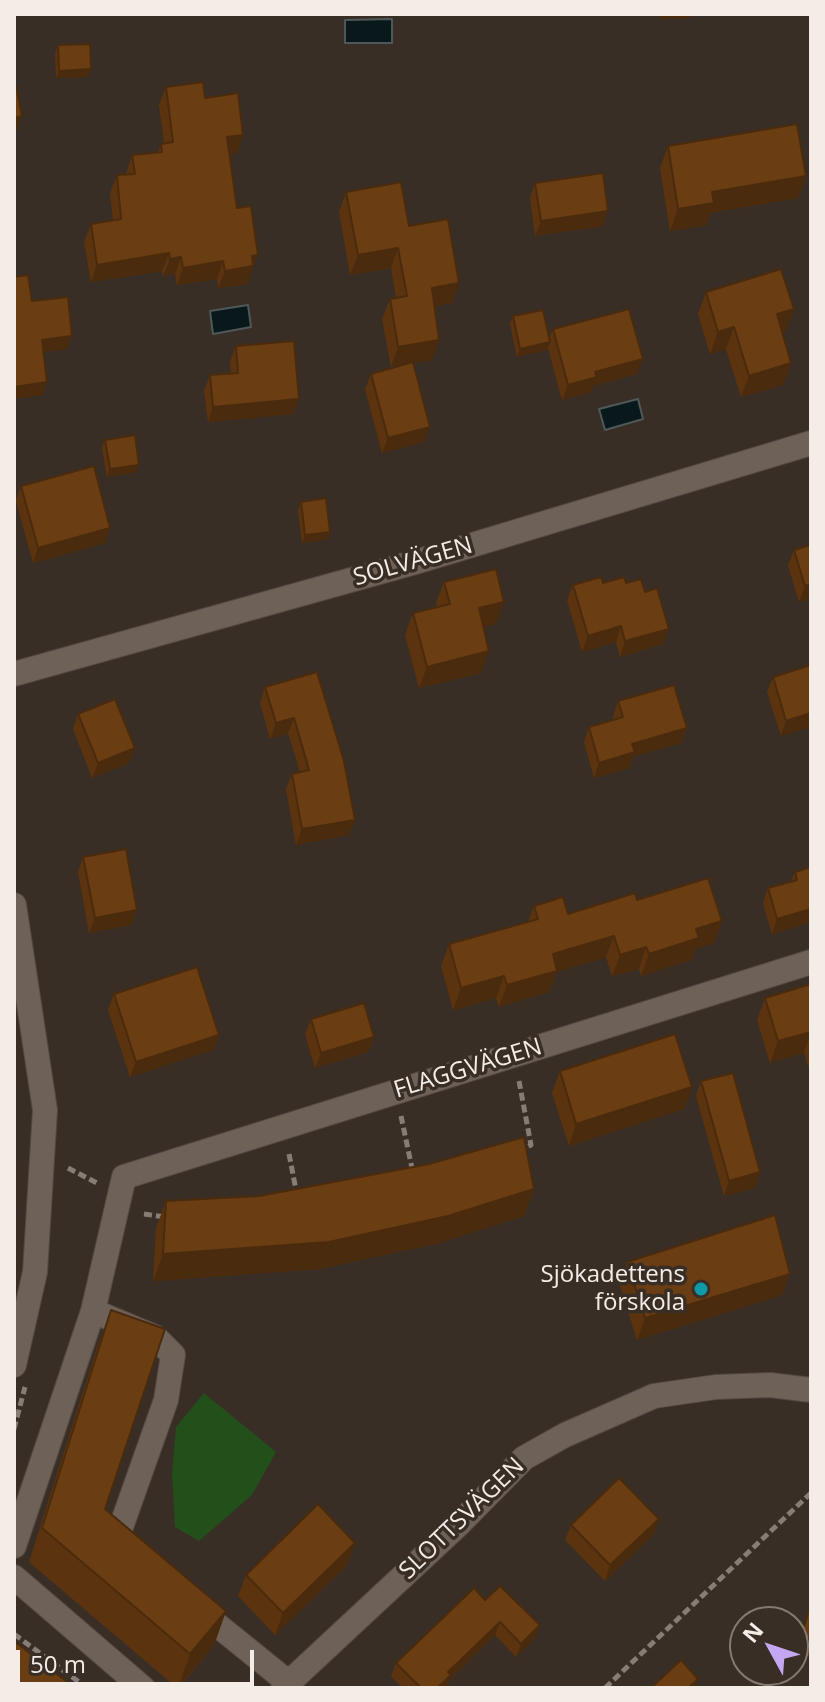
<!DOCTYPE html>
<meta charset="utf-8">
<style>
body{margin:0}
#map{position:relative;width:825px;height:1702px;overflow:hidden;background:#392e26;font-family:"Open Sans",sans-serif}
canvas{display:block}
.frame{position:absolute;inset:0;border:16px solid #f3ece7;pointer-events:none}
.north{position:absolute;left:729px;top:1606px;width:80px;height:80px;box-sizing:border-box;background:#392e26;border:2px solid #837a73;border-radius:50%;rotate:310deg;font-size:22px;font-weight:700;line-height:32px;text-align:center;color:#f3ece7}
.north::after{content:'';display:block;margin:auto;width:28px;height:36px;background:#c5a6f0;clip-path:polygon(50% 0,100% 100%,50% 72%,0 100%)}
.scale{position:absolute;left:16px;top:1650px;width:238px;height:36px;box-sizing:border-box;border:4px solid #f3ece7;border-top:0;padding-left:10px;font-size:24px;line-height:28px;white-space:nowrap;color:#f3ece7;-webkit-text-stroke:6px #392e26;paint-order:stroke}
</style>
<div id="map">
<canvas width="825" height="1702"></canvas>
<div class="frame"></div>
<div class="north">N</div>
<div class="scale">50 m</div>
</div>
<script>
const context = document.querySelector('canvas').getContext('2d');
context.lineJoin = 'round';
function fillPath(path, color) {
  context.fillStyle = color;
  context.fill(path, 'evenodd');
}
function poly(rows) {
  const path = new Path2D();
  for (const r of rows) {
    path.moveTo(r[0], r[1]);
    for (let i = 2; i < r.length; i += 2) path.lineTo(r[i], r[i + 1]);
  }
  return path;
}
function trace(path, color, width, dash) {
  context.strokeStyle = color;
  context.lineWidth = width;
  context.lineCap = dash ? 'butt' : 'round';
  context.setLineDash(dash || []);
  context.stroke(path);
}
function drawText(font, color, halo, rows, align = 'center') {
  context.font = font + ' "Open Sans",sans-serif';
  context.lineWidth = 7;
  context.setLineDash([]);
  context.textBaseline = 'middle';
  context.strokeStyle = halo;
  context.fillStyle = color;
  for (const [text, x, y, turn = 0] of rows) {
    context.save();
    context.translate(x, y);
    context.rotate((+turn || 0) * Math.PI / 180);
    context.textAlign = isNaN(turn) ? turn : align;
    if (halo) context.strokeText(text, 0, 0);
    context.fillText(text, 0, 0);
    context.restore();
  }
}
fillPath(poly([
 [204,1393,276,1452,252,1495,199,1541,175,1527,172,1473,176,1427]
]), '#234f1b');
const water = poly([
 [392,19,392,43,345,43,345,20,392,19],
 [248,305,251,327,213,334,210,311,248,305],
 [638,399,643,419,605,430,599,409,638,399]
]);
fillPath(water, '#09181b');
trace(water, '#4f5858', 2);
const minor = poly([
 [14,674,419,561,811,443],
 [14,905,45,1110,35,1272,14,1365],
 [93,1311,124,1177,811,962],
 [14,1546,93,1311,155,1337,173,1355,166,1400,115,1544,122,1550],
 [14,1577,143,1688],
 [195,1607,289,1683],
 [283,1688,458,1525,524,1458,565,1435,654,1396,716,1387,770,1385,811,1390]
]);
trace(minor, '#534943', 26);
trace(poly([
 [519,1081,531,1145,523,1149],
 [401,1116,413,1173],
 [289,1154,297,1195],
 [68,1168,97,1183],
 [144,1214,165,1217],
 [14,1429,25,1387],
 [14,1634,87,1688],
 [605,1688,811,1493]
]), '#877d77', 5, [8, 4]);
trace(minor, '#6d6158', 24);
fillPath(poly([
 [58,45,88,77,56,78,55,53],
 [166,87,205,98,243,135,237,153,229,154,237,208,252,272,251,273,247,284,218,288,217,279,177,285,175,274,163,276,162,271,91,282,84,242,91,224,113,220,110,193,117,175,126,174,132,155,158,152,161,144,164,143,159,105],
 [668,146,806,176,798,198,710,213,706,225,670,231,660,168],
 [535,183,603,226,535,236,530,198],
 [346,192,409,226,452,303,435,306,432,360,413,363,424,442,382,453,365,389,371,374,409,364,391,367,382,319,390,299,396,298,391,268,350,275,339,212],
 [706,292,786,331,782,332,791,363,783,385,741,397,726,349,710,354,698,314],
 [513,316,549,338,553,329,637,374,593,386,591,392,562,400,548,348,547,350,517,357,510,324],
 [236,346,299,399,293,414,208,422,204,391,210,375,231,373,230,361],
 [105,440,136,472,107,477,102,448],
 [21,486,105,543,33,563,16,501],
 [301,502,330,532,327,539,302,543,298,510],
 [811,545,811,606,809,599,799,602,788,565,794,550],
 [444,582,496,624,483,627,481,673,419,688,405,635,413,613,437,608,436,603],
 [603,583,626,583,663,644,620,657,616,642,582,652,567,600,573,585],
 [811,665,781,736,767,692,773,677],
 [317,672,349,835,296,845,286,789,292,774,300,772,288,733,270,739,260,703,265,687],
 [618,701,687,728,681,743,633,757,629,768,594,778,584,742,589,727,613,719,613,717],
 [78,714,129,763,92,778,73,729],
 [83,857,131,925,89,933,78,872],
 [811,867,811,922,772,934,763,903,768,888,791,881,795,872],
 [637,900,722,921,714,943,695,949,691,960,641,976,639,969,612,976,606,957,557,972,549,992,499,1007,496,998,453,1010,441,966,449,944,528,922,534,906,568,914],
 [811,984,811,1065,808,1066,804,1053,770,1063,757,1020,765,998],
 [114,994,219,1035,213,1050,130,1077,108,1010],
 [311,1019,374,1037,368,1052,315,1068,305,1034],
 [560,1071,692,1087,684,1109,569,1146,552,1093],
 [701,1081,760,1172,755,1188,724,1196,696,1096],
 [534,1189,524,1216,439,1243,319,1269,153,1281,156,1228,166,1201],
 [627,1262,790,1274,782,1295,637,1340,619,1283],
 [111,1310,105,1509,226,1611,214,1645,179,1688,177,1688,29,1562,98,1345],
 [571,1525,654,1534,605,1581,565,1540],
 [355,1543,347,1565,275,1635,238,1596,246,1575],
 [485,1600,540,1625,535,1638,516,1657,495,1635,450,1679,446,1688,403,1688,391,1676,396,1663],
 [811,1602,811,1657,796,1653]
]), '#5b340f');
fillPath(poly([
 [661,14,691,14,690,18,659,19],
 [91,69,88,77,56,78,59,71],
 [22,116,16,132,14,132,14,118],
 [243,135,237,153,221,155,227,137],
 [806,176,798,198,710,213,706,225,670,231,678,209,712,192],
 [608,211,603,226,535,236,541,221],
 [398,248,391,268,350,275,358,255],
 [169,253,162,271,91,282,97,265],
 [258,255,247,284,218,288,225,271,252,256],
 [181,257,175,274,163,276,170,259],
 [223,261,217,279,177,285,183,268],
 [459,283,452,303,425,308,432,288],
 [794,309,786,331,769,336,777,314],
 [734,327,726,349,710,354,718,332],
 [72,336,67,349,37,353,42,340],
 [439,340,432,360,391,367,398,347],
 [550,342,547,350,517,357,520,349],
 [643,359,637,374,593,386,591,392,562,400,568,385,595,372],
 [791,363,783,385,741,397,749,376],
 [47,382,43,395,14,399,15,387],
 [299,399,293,414,208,422,213,407],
 [430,427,424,442,382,453,388,438],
 [139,465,136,472,107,477,110,469],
 [110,528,105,543,33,563,38,548],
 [330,532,327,539,302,543,305,535],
 [811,584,811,592,809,599,799,602,805,586],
 [504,602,496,624,471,630,479,608],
 [621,626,616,642,582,652,588,636],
 [669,629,663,644,620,657,625,641],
 [489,651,481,673,419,688,427,667],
 [811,713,811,727,781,736,786,721],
 [294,718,288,733,270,739,276,723],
 [687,728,681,743,633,757,629,768,594,778,599,763,632,744],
 [135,748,129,763,92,778,98,763],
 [355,820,349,835,296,845,302,829],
 [811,909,811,922,772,934,777,919],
 [137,910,131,925,89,933,95,918],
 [722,921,714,943,695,949,691,960,641,976,649,954,696,929],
 [614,936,606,957,557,972,549,992,499,1007,507,985,553,954],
 [646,947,639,969,612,976,620,955],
 [504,976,496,998,453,1010,461,988],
 [811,1032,804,1053,770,1063,778,1041],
 [219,1035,213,1050,130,1077,136,1062],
 [374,1037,368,1052,315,1068,321,1053],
 [692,1087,684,1109,569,1146,576,1124],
 [760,1172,755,1188,724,1196,729,1181],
 [534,1189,524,1216,439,1243,319,1269,153,1281,163,1254],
 [790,1274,782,1295,637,1340,645,1318],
 [659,1519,654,1534,605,1581,610,1565],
 [355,1543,347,1565,275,1635,283,1613],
 [226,1611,214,1645,178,1688,190,1654],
 [500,1622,495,1635,450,1679,446,1688,437,1688,448,1672],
 [540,1625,535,1638,516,1657,521,1644],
 [698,1679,694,1688,688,1688]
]), '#4a2b0d');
const building = poly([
 [90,44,91,69,59,71,58,45,90,44],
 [14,76,22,116,14,118,14,76],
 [203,82,205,98,238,93,243,135,227,137,237,208,251,206,258,255,252,256,253,266,225,271,223,261,183,268,181,257,170,259,169,253,97,265,91,224,121,219,117,175,135,174,132,155,162,152,161,144,173,142,166,87,203,82],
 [797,124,806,176,712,192,714,203,678,209,668,146,797,124],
 [603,173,608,211,541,221,535,183,603,173],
 [401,182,409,226,448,219,459,283,432,288,439,340,398,347,390,299,407,296,398,248,358,255,346,192,401,182],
 [781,269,794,309,777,314,791,363,749,376,734,327,718,332,706,292,781,269],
 [28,275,32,301,68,297,72,336,42,340,47,382,15,387,14,277,28,275],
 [629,309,643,359,595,372,597,377,568,385,553,329,629,309],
 [543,310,550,342,520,349,513,316,543,310],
 [294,341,299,399,213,407,210,375,238,373,236,346,294,341],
 [413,362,430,427,388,438,371,374,413,362],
 [135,435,139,465,110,469,105,440,135,435],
 [94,466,110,528,38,548,21,486,94,466],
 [326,498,330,532,305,535,301,502,326,498],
 [811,545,811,584,805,586,794,550,811,545],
 [496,569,504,602,479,608,489,651,427,667,413,613,450,604,444,582,496,569],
 [601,577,603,583,624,577,626,583,641,579,645,592,657,588,669,629,625,641,621,626,588,636,573,585,601,577],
 [811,665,811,713,786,721,773,677,811,665],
 [317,672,344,761,355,820,302,829,292,774,309,770,294,718,276,723,265,687,317,672],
 [674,685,687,728,632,744,635,752,599,763,589,727,623,717,618,701,674,685],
 [115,699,135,748,98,763,78,714,115,699],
 [126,849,137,910,95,918,83,857,126,849],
 [811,867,811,909,777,919,768,888,797,880,795,872,811,867],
 [708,878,722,921,696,929,699,938,649,954,646,947,620,955,614,936,553,954,557,971,507,985,504,976,461,988,449,944,538,919,534,906,563,897,568,914,635,893,637,900,708,878],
 [197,967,219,1035,136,1062,114,994,197,967],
 [811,984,811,1032,778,1041,765,998,811,984],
 [364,1003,374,1037,321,1053,311,1019,364,1003],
 [675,1034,692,1087,576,1124,560,1071,675,1034],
 [733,1073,760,1172,729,1181,701,1081,733,1073],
 [524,1137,534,1189,448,1216,329,1242,163,1254,166,1201,259,1196,429,1164,524,1137],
 [775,1215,790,1274,645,1318,627,1262,775,1215],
 [111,1310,165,1329,105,1509,226,1611,190,1654,42,1528,111,1310],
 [619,1478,659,1519,610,1565,571,1525,619,1478],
 [318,1504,355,1543,283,1613,246,1575,318,1504],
 [500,1586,540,1625,521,1644,500,1622,448,1672,451,1675,437,1688,421,1688,396,1663,474,1588,485,1600,500,1586],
 [811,1603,811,1640,801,1637,811,1603],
 [14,1641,75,1688,14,1688,14,1641],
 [681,1660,698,1679,688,1688,651,1688,681,1660]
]);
fillPath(building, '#6a3d12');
trace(building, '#4a2b0d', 2);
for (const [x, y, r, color] of [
 [701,1289,8,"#0f9aa8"]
]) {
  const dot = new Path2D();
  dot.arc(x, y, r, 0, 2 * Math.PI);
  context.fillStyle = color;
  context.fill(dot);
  trace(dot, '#392e26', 3);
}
drawText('24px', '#f3ece7', '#392e26', [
 ["SOLVÄGEN",413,562,-16],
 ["FLAGGVÄGEN",468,1069,-17],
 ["SLOTTSVÄGEN",462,1519,-44]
]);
drawText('24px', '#f3ece7', '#392e26', [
 ["Sjökadettens",685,1275],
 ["förskola",685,1303]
], 'right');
</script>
